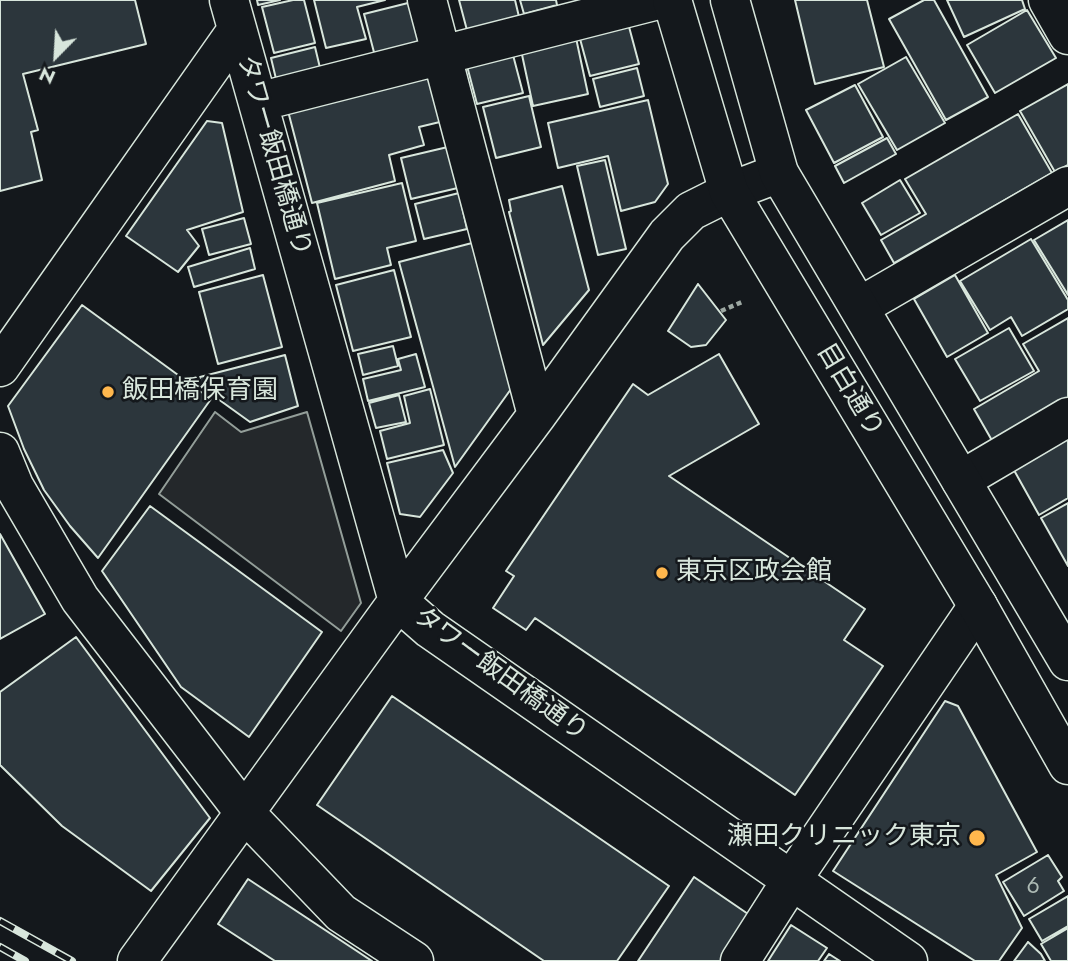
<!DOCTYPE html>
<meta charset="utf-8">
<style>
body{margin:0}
#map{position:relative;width:1068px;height:961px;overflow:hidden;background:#14181c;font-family:Jost,sans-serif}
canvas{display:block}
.north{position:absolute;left:21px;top:21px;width:70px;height:70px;-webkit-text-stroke:5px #14181c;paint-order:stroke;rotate:204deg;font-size:19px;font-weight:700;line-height:28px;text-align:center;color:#d8e6dc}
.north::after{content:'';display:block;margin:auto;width:24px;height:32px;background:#d8e6dc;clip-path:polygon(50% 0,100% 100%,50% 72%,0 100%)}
</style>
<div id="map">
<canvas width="1068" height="961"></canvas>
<div class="north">N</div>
</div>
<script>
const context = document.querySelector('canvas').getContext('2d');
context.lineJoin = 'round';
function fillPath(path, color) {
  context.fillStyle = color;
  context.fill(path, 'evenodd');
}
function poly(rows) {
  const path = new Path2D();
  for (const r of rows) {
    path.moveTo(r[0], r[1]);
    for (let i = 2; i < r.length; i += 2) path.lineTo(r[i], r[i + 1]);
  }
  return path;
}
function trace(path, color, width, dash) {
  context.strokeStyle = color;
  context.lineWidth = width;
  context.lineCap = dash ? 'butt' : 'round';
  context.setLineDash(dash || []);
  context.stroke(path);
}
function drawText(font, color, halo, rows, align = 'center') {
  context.font = font + ' Jost,"Noto Sans JP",sans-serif';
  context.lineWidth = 5;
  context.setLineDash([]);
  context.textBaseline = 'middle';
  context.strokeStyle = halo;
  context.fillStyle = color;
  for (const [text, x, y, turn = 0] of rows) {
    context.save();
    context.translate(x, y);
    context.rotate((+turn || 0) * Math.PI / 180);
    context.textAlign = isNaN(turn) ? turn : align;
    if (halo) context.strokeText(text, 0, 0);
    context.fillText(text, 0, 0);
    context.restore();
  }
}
const parking = poly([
 [215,412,241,432,307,412,361,603,341,631,159,494,215,412]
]);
fillPath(parking, '#24282b');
trace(parking, '#939e99', 2);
const building = poly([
 [0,0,135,0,146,44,23,74,38,130,31,132,42,180,0,191,0,0],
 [257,0,280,0,258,5,257,0],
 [293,0,304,0,315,43,274,53,262,7,293,0],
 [314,0,385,0,357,7,366,39,326,48,314,0],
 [459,0,515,0,520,21,468,34,459,0],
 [520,0,556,0,557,5,524,14,520,0],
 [795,0,867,0,884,67,815,84,795,0],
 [924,0,934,0,988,97,946,120,889,19,924,0],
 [947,0,1022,0,1025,9,964,37,947,0],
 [412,2,424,48,376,60,364,14,412,2],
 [1027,10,1056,58,995,93,967,45,1027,10],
 [628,23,639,64,590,76,579,35,628,23],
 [576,38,588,94,533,106,521,50,576,38],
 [315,47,321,72,277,83,271,58,315,47],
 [513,55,523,93,477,104,467,66,513,55],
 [906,57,945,123,897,150,858,84,906,57],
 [637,68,644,96,600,107,593,79,637,68],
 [432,73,444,121,419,127,424,145,389,155,395,181,312,203,288,111,432,73],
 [1068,84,1068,165,1055,172,1020,111,1068,84],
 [855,85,883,137,834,163,806,110,855,85],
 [529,96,541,147,496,158,483,107,529,96],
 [648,100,668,184,655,202,621,211,608,156,558,168,548,123,648,100],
 [1018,114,1052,173,894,263,881,240,926,214,905,179,1018,114],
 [207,121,222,123,243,212,187,230,199,246,178,272,126,236,207,121],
 [887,138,896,154,844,183,835,166,887,138],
 [452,146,462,187,411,199,401,158,452,146],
 [605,160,626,249,598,255,577,166,605,160],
 [900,180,920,213,881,235,862,203,900,180],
 [402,183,416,241,387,248,391,265,335,279,317,203,402,183],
 [562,186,589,290,543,345,509,212,511,211,509,200,562,186],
 [459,193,467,229,424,239,415,204,459,193],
 [244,218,251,244,209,255,202,229,244,218],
 [1068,220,1068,295,1034,240,1068,220],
 [1031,239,1068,300,1068,309,1022,336,1011,317,990,330,960,281,1031,239],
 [472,243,511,389,455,467,399,262,472,243],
 [250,248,255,269,194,287,188,267,250,248],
 [394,270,411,337,353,351,336,285,394,270],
 [263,275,282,347,218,364,199,292,263,275],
 [955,275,988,333,947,357,914,299,955,275],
 [698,284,726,320,706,345,691,347,668,331,698,284],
 [82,305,211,399,98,558,70,526,44,490,24,449,8,406,82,305],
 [1068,318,1068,401,994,444,974,409,1039,371,1023,344,1068,318],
 [1009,328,1034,371,980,401,955,359,1009,328],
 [393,346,398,366,363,375,358,354,393,346],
 [416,354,425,387,368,401,363,379,401,370,398,359,416,354],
 [719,354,759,424,669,476,865,609,844,640,883,666,795,795,535,618,526,630,493,608,514,576,506,571,633,384,648,395,719,354],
 [285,355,298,406,250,422,200,386,200,377,285,355],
 [430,389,444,445,387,459,380,431,410,423,404,396,430,389],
 [399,395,406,422,376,428,369,403,399,395],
 [1068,430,1068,498,1039,515,1010,463,1068,430],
 [443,450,453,473,420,517,400,514,387,463,443,450],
 [1068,503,1068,566,1041,518,1068,503],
 [150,506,322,632,249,737,181,687,102,571,150,506],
 [0,534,45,614,0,639,0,534],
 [76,637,210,818,151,891,62,826,0,765,0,692,76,637],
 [392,696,669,886,617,961,544,961,317,805,392,696],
 [945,701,958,706,1037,852,996,875,1022,928,999,961,975,961,833,871,945,701],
 [1048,855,1062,877,1058,881,1064,891,1024,916,1003,882,1048,855],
 [694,877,751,916,721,961,638,961,694,877],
 [248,879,372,961,275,961,218,924,248,879],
 [1068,896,1068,926,1042,941,1029,919,1068,896],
 [791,925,827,948,818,961,768,961,791,925],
 [1068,928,1068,961,1051,961,1041,944,1068,928],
 [1028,942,1041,954,1045,961,1014,961,1028,942],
 [829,954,840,961,824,961,829,954]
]);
fillPath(building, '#2c363c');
trace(building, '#d8e6dc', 2);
const minor = poly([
 [229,0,398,601,430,629,908,961],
 [427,0,537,415],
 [1048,0,1068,35],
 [258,102,658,0],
 [859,307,1068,186],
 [0,367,237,30],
 [0,452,14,486,80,599,244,812,341,913,414,961],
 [961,480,1068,417],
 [137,961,398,601,537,415,667,235,691,211,729,192,779,173],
 [740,961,791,881,978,606]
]);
const major = poly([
 [672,0,729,192,978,606,1068,765],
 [730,0,779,173,1068,661]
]);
trace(minor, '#d8e6dc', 41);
trace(major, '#d8e6dc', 41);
trace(poly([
 [721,311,742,302]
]), '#9da8a2', 4.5, [5, 3.5]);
trace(minor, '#14181c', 38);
trace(major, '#14181c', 38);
const rail = poly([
 [0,921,72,961],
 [0,947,25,961]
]);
trace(rail, '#d8e6dc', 8);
trace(rail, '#14181c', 5, [16]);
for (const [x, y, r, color] of [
 [108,392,7,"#ffb74d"],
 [662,573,7,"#ffb74d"],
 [977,838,9,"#ffb74d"]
]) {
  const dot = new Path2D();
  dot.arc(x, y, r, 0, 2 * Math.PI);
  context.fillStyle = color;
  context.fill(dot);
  trace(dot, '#14181c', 2.5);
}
drawText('23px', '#adbab4', null, [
 ["6",1033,887]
]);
drawText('26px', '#d8e6dc', '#14181c', [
 ["タワー飯田橋通り",273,156,74],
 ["目白通り",849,391,59],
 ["タワー飯田橋通り",500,675,36]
]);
drawText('26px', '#d8e6dc', '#14181c', [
 ["飯田橋保育園",122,392],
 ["東京区政会館",676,573],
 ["瀬田クリニック東京",961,838,"right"]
], 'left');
</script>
